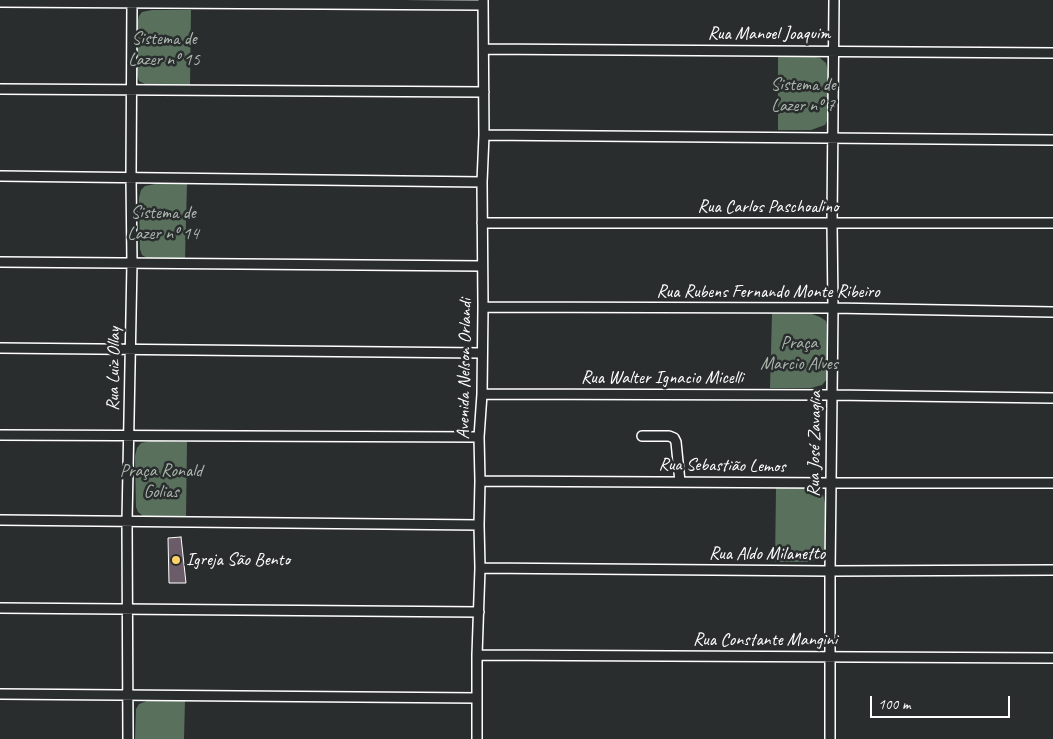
<!DOCTYPE html>
<meta charset="utf-8">
<style>
body{margin:0}
#map{position:relative;width:1053px;height:739px;overflow:hidden;background:#2a2d2e;font-family:Caveat,sans-serif}
canvas{display:block}
.scale{position:absolute;left:870px;top:696px;width:140px;height:22px;box-sizing:border-box;border:2px solid #fff;border-top:0;padding-left:6px;font-size:15px;line-height:18px;white-space:nowrap;color:#fff;-webkit-text-stroke:4px #2a2d2e;paint-order:stroke}
</style>
<div id="map">
<canvas width="1053" height="739"></canvas>
<div class="scale">100 m</div>
</div>
<script>
const context = document.querySelector('canvas').getContext('2d');
context.lineJoin = 'round';
function fillPath(path, color) {
  context.fillStyle = color;
  context.fill(path, 'evenodd');
}
function poly(rows) {
  const path = new Path2D();
  for (const r of rows) {
    path.moveTo(r[0], r[1]);
    for (let i = 2; i < r.length; i += 2) path.lineTo(r[i], r[i + 1]);
  }
  return path;
}
function trace(path, color, width, dash) {
  context.strokeStyle = color;
  context.lineWidth = width;
  context.lineCap = dash ? 'butt' : 'round';
  context.setLineDash(dash || []);
  context.stroke(path);
}
function drawText(font, color, halo, rows, align = 'center') {
  context.font = font + ' Caveat,sans-serif';
  context.lineWidth = 5;
  context.setLineDash([]);
  context.textBaseline = 'middle';
  context.strokeStyle = halo;
  context.fillStyle = color;
  for (const [text, x, y, turn = 0] of rows) {
    context.save();
    context.translate(x, y);
    context.rotate((+turn || 0) * Math.PI / 180);
    context.textAlign = isNaN(turn) ? turn : align;
    if (halo) context.strokeText(text, 0, 0);
    context.fillText(text, 0, 0);
    context.restore();
  }
}
fillPath(poly([
 [152,10,191,10,190,85,145,84,139,81,137,75,137,24,139,16,142,12],
 [778,56,812,56,820,58,826,63,828,71,828,119,825,125,811,130,778,130],
 [155,184,187,184,185,259,147,258,142,255,140,249,139,198,141,190,145,186],
 [772,314,812,314,820,317,826,321,828,329,828,378,822,385,811,388,770,388],
 [151,441,187,442,186,518,143,516,138,512,136,507,135,456,137,448,141,443],
 [776,488,810,488,818,491,823,495,825,503,825,552,822,557,809,562,775,562],
 [147,701,185,701,184,739,135,739,136,709,139,704]
]), '#59705c');
const building = poly([
 [181,537,186,583,169,583,168,538,181,537]
]);
fillPath(building, '#6a5c69');
trace(building, '#fff', 1);
const minor = poly([
 [0,2,482,5],
 [484,49,1053,53],
 [0,89,484,92],
 [484,135,1053,140],
 [0,176,482,182],
 [482,223,1053,223],
 [0,262,482,266],
 [483,307,833,308,1053,312],
 [0,348,481,353],
 [482,394,832,395,1053,398],
 [0,435,479,437],
 [642,436,669,436,674,438,676,442,680,482],
 [480,481,831,483,1053,483],
 [0,520,479,525],
 [480,568,830,571,1053,570],
 [0,608,479,612],
 [477,655,1053,658],
 [0,694,477,698],
 [128,739,127,521,132,263,131,177,132,0],
 [477,739,477,655,480,568,479,525,480,481,479,437,482,394,483,307,482,182,484,135,483,0],
 [830,739,830,571,833,308,832,223,834,0]
]);
trace(minor, '#fff', 12);
trace(minor, '#2a2d2e', 9);
for (const [x, y, r, color] of [
 [176,560,5,"#ffd166"]
]) {
  const dot = new Path2D();
  dot.arc(x, y, r, 0, 2 * Math.PI);
  context.fillStyle = color;
  context.fill(dot);
  trace(dot, '#2a2d2e', 2);
}
drawText('18px', '#fff', '#2a2d2e', [
 ["Rua Manoel Joaquim",769,34],
 ["Rua Carlos Paschoalino",768,207],
 ["Rua Rubens Fernando Monte Ribeiro",768,292],
 ["Rua Luiz Ollay",114,369,-89],
 ["Avenida Nelson Orlandi",465,369,-89],
 ["Rua Walter Ignacio Micelli",662,378],
 ["Rua José Zavaglia",815,444,-89],
 ["Rua Sebastião Lemos",722,466,1],
 ["Rua Aldo Milanetto",767,554],
 ["Rua Constante Mangini",765,640]
]);
drawText('18px', '#acb8ae', '#2a2d2e', [
 ["Sistema de",164,39],
 ["Lazer nº 15",164,60],
 ["Sistema de",803,85],
 ["Lazer nº 7",803,106],
 ["Sistema de",163,213],
 ["Lazer nº 14",163,234],
 ["Praça",799,343],
 ["Marcio Alves",799,364],
 ["Praça Ronald",161,471],
 ["Golias",161,492]
]);
drawText('18px', '#fff', '#2a2d2e', [
 ["Igreja São Bento",186,560]
], 'left');
</script>
